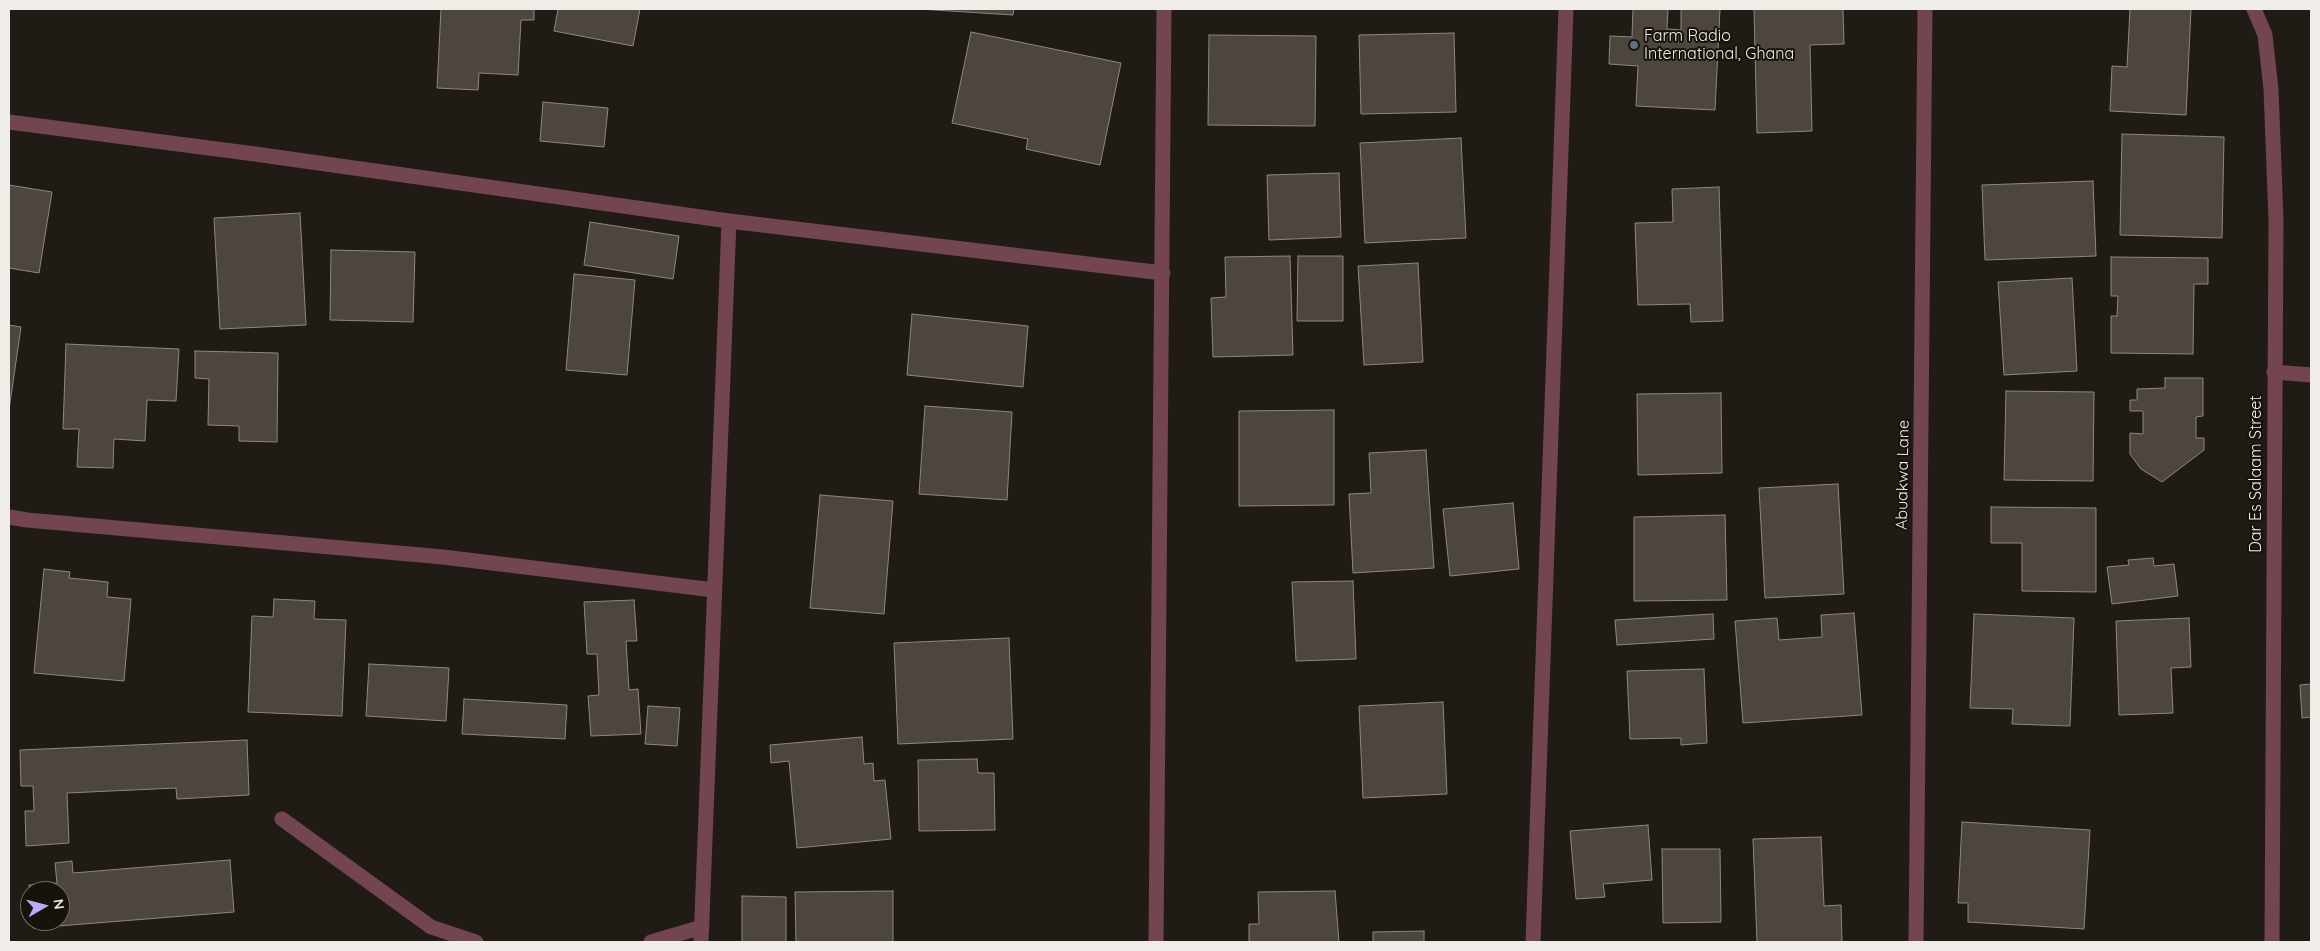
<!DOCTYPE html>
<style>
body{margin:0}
#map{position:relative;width:2320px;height:951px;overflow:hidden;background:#201b15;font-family:Quicksand,sans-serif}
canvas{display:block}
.frame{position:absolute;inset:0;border:10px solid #f0ece8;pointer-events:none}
.north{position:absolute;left:20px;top:881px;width:50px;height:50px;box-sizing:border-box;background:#17120c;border:1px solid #6e6964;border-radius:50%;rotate:82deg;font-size:14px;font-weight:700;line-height:20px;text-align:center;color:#f0ece8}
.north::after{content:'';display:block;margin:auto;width:18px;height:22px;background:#b6acf8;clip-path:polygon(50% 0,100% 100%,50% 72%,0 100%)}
</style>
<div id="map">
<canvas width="2320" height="951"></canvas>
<div class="frame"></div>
<div class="north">N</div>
</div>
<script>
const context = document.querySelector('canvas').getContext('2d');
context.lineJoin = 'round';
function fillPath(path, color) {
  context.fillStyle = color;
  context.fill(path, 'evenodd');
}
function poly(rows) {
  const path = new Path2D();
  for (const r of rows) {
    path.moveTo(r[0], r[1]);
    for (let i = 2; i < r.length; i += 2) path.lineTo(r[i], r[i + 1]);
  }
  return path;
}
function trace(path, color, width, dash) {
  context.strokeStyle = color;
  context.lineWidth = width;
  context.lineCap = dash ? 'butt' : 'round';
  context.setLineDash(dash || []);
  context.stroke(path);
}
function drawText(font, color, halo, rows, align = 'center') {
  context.font = font + ' Quicksand,sans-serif';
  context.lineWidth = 4;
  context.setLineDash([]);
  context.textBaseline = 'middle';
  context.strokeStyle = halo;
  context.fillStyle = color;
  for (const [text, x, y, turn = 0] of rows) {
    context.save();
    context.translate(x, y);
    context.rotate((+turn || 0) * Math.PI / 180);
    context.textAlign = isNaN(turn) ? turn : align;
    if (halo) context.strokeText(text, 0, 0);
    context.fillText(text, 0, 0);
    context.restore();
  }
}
const building = poly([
 [441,9,534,9,534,20,521,20,518,75,479,73,478,90,437,88,441,9],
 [558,9,640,9,633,46,554,31,558,9],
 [919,9,1014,9,1013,15,919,9],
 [1633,9,1668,9,1667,29,1681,30,1681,9,1720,9,1715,110,1636,106,1638,66,1609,64,1610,36,1632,37,1633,9],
 [1754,9,1843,9,1844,44,1810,45,1812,131,1757,133,1754,9],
 [2130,9,2191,9,2186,115,2110,111,2112,66,2127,67,2130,9],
 [971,32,1121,63,1100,165,1026,149,1028,139,952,123,971,32],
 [1454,33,1456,112,1361,114,1359,35,1454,33],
 [1209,35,1316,36,1315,126,1208,125,1209,35],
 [543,102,608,108,604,147,540,141,543,102],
 [2122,134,2224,137,2222,238,2120,235,2122,134],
 [1461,138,1466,238,1365,243,1360,143,1461,138],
 [1339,173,1341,237,1269,240,1267,175,1339,173],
 [2093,181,2096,256,1985,260,1982,185,2093,181],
 [9,185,52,192,39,273,9,268,9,185],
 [1719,187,1723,321,1691,322,1690,304,1638,305,1635,223,1673,222,1672,189,1719,187],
 [300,213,306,325,220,329,214,218,300,213],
 [590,222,679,236,673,279,584,265,590,222],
 [331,250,415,252,413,322,330,320,331,250],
 [1290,256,1293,355,1213,357,1211,298,1226,297,1225,257,1290,256],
 [1298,256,1343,256,1343,321,1297,321,1298,256],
 [2111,257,2208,258,2208,284,2194,284,2193,354,2111,353,2111,316,2117,316,2118,296,2111,296,2111,257],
 [1418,263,1423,362,1364,365,1358,266,1418,263],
 [574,274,635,280,627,375,566,370,574,274],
 [2072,278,2077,371,2004,375,1998,282,2072,278],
 [912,314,1028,326,1023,387,907,375,912,314],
 [9,325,21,327,9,410,9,325],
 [66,344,179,349,176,401,147,400,145,441,114,439,113,468,77,467,79,429,63,429,66,344],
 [195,351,278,353,277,442,239,441,239,426,208,425,209,379,195,378,195,351],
 [2165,378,2203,378,2203,416,2196,417,2196,438,2204,438,2204,450,2162,482,2141,469,2130,454,2130,433,2143,434,2143,411,2130,411,2130,400,2137,400,2137,389,2165,388,2165,378],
 [2006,391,2094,392,2093,481,2004,480,2006,391],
 [1721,393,1722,473,1638,475,1637,394,1721,393],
 [925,406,1012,412,1007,500,919,494,925,406],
 [1334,410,1334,505,1239,506,1239,411,1334,410],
 [1426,450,1434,568,1353,573,1349,494,1371,493,1369,453,1426,450],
 [1838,484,1844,594,1765,598,1759,488,1838,484],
 [820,495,893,501,884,614,810,608,820,495],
 [1513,503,1519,569,1450,576,1443,509,1513,503],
 [1991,507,2096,508,2096,592,2022,591,2022,543,1991,543,1991,507],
 [1725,515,1727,600,1634,601,1634,517,1725,515],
 [2153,558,2154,566,2174,564,2178,596,2112,604,2107,567,2129,565,2128,560,2153,558],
 [44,569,70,572,69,578,108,582,107,597,131,599,124,681,34,673,44,569],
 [1353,581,1356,659,1296,661,1292,582,1353,581],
 [274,599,315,601,314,619,346,620,342,716,248,712,252,616,273,617,274,599],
 [634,600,637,641,626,641,629,690,638,689,641,734,591,736,588,696,599,695,597,654,587,654,584,602,634,600],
 [1854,613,1862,715,1743,723,1735,621,1777,618,1779,640,1822,637,1821,615,1854,613],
 [1713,614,1714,639,1617,645,1615,620,1713,614],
 [1974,614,2074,618,2070,726,2012,724,2013,709,1970,708,1974,614],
 [2189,618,2191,667,2171,668,2173,713,2119,715,2116,621,2189,618],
 [1009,638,1013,739,898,744,894,643,1009,638],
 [369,664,449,668,446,721,366,716,369,664],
 [1704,669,1707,743,1681,745,1681,738,1630,739,1627,671,1704,669],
 [2311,684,2311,717,2302,718,2300,685,2311,684],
 [464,699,567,705,565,739,462,734,464,699],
 [1443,702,1447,794,1363,798,1359,706,1443,702],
 [648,706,680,708,677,746,645,744,648,706],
 [862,737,864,764,873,763,874,781,885,780,891,839,797,848,789,761,771,763,770,745,862,737],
 [247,740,249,795,177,799,176,788,67,793,69,843,26,846,25,811,34,811,33,786,21,786,20,750,247,740],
 [977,759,978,773,994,773,995,830,919,831,918,760,977,759],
 [1962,822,2090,830,2084,929,1968,922,1968,903,1958,903,1962,822],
 [1648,825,1652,880,1603,884,1605,897,1576,899,1570,831,1648,825],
 [1821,837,1824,906,1841,905,1842,942,1757,942,1753,839,1821,837],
 [1662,849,1720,849,1721,922,1663,923,1662,849],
 [230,860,234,912,33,928,32,921,60,921,60,891,30,891,30,899,29,885,57,883,55,863,72,861,73,873,230,860],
 [893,891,893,942,796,942,795,892,893,891],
 [1335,891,1339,942,1249,942,1249,924,1259,924,1258,892,1335,891],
 [742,896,786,897,786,942,742,942,742,896],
 [1424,931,1424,942,1373,942,1373,932,1424,931]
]);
fillPath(building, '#4c463f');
trace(building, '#8e8880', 1);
trace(poly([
 [2254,9,2265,35,2271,89,2276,220,2272,942],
 [9,122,255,154,729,221,1163,273],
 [2274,372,2311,375],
 [9,517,27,520,443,557,714,590],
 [282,819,431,927,476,942],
 [651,942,702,927],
 [701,942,729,221],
 [1156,942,1164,9],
 [1533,942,1566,9],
 [1916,942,1925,9]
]), '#734550', 15);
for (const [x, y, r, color] of [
 [1634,45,5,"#5c6f8a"]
]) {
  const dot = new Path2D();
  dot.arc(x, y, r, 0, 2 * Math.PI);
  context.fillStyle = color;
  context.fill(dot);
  trace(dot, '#17120c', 2);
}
drawText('16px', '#f0ece8', '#17120c', [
 ["Farm Radio",1644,36],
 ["International, Ghana",1644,54]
], 'left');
drawText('16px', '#f0ece8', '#17120c', [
 ["Dar Es Salaam Street",2256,474,-90],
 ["Abuakwa Lane",1903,475,-89]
]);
</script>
